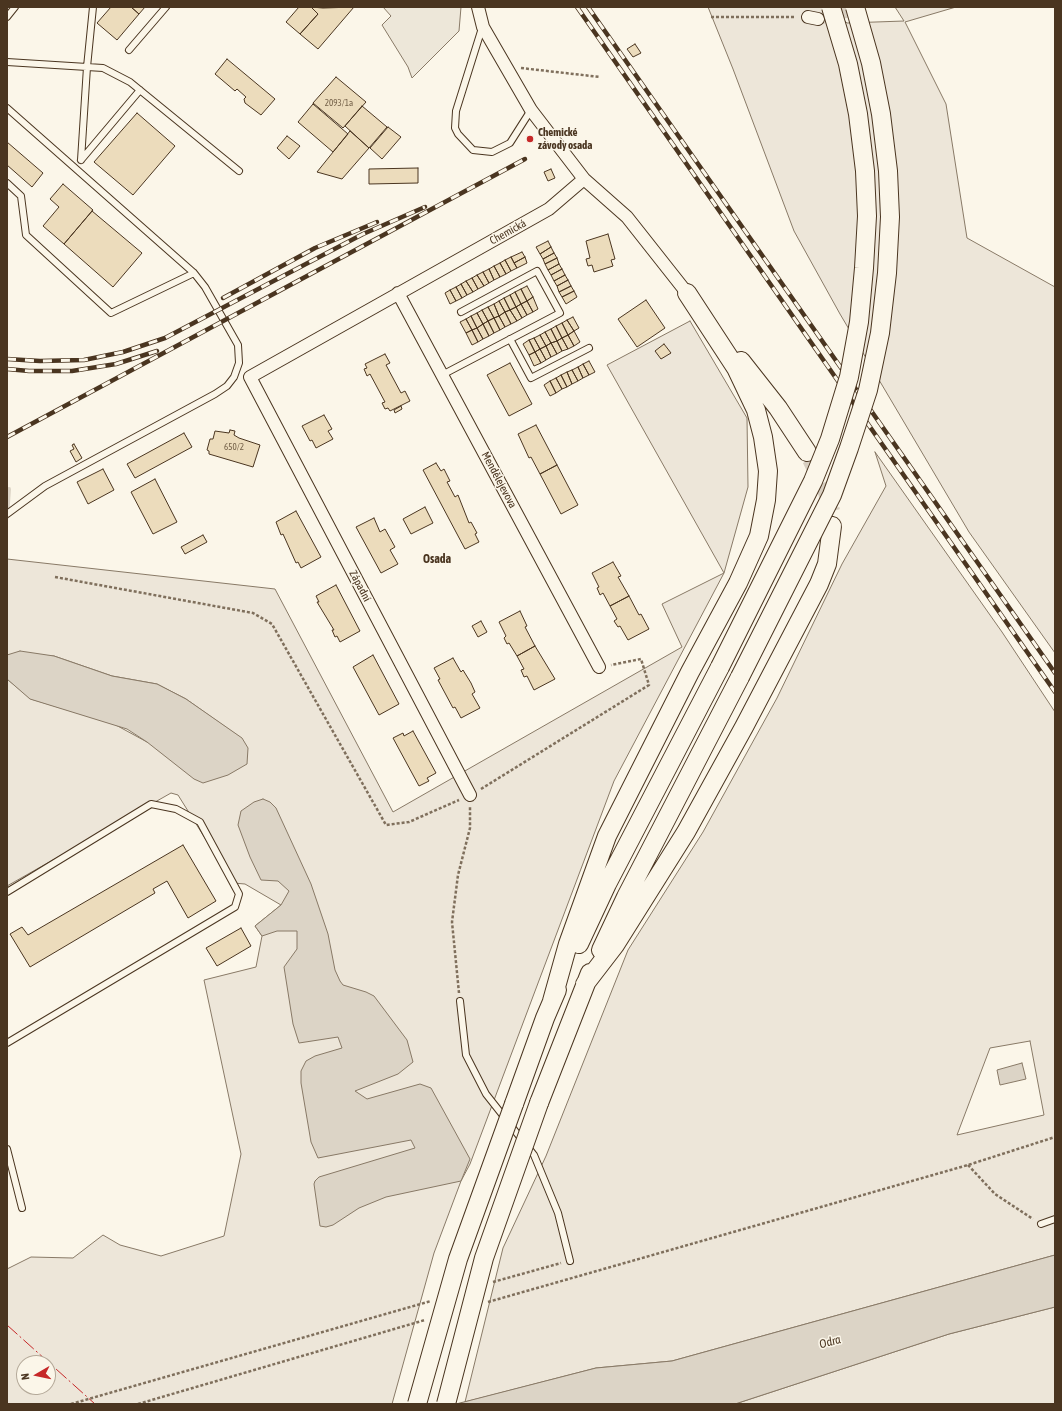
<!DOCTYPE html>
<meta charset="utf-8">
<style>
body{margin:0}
#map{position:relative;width:1062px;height:1411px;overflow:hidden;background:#fbf6e9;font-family:"Asap Condensed",sans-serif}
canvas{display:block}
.frame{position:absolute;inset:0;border:8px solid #4a3520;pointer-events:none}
.north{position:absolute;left:16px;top:1355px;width:40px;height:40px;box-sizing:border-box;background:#fbf6e9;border:1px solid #b4a999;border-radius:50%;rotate:261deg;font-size:11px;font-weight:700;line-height:16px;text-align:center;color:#4a3520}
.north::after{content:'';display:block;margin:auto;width:14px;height:18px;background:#c62828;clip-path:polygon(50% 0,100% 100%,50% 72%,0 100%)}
</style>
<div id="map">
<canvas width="1062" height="1411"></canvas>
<div class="frame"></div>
<div class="north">N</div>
</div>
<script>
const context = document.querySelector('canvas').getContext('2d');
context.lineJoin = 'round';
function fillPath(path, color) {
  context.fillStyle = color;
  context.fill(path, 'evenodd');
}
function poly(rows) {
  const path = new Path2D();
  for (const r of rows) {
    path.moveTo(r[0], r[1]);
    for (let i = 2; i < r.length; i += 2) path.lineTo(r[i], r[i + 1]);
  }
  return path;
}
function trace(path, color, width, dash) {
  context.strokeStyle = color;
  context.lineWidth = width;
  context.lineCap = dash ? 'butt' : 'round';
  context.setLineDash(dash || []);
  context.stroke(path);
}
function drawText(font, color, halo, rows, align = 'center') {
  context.font = font + ' "Asap Condensed",sans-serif';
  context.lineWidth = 3;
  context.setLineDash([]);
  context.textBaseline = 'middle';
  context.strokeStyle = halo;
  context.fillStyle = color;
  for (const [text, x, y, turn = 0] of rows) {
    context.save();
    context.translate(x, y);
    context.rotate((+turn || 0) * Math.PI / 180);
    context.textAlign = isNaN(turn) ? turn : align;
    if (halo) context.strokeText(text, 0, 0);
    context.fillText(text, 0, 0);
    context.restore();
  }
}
const green = poly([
 [708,7,829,7,847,23,904,21,895,7,956,7,905,22,946,104,967,238,1055,287,1055,653,969,532,840,314,794,231,733,69,708,7],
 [690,321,747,418,748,487,724,573,614,781,470,1164,461,1181,434,1253,392,1404,7,1404,7,1269,31,1257,73,1258,103,1235,120,1245,161,1256,224,1236,241,1154,204,980,256,967,262,936,255,926,281,905,245,884,233,883,178,795,171,793,7,886,7,679,31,699,114,724,147,742,241,738,186,699,157,684,112,676,54,656,7,655,7,559,275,589,393,812,682,647,662,604,724,573,607,365,690,321],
 [24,1363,48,1363,48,1387,24,1387,24,1363],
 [875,452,1002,632,1055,712,1055,1255,672,1361,596,1368,465,1402,503,1248,546,1156,628,950,703,832,777,698,842,564,886,486,875,452],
 [1030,1041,1044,1115,957,1135,990,1048,1030,1041],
 [1055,1307,1055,1404,735,1404,949,1334,1055,1307]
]);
fillPath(green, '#ede6d9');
trace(green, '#887966', 1);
const parking = poly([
 [383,7,461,7,459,31,412,78,408,67,382,25,391,16,383,7]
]);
fillPath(parking, '#ede7d9');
trace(parking, '#887966', 1);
const water = poly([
 [20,651,54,656,112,676,157,684,186,699,242,738,248,748,247,764,228,775,203,783,194,779,147,742,127,729,30,699,7,679,7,655,20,651],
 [263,799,270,802,276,808,311,884,328,934,335,970,340,981,343,985,366,992,374,996,407,1040,413,1062,398,1074,355,1091,367,1099,420,1084,431,1088,470,1159,461,1181,386,1197,359,1208,333,1225,326,1227,320,1226,314,1184,315,1181,319,1177,415,1148,411,1140,318,1158,311,1142,301,1083,301,1071,306,1061,315,1056,342,1048,338,1037,299,1043,293,1024,284,967,297,949,297,931,277,931,262,936,255,926,281,905,289,891,278,881,261,880,250,857,238,825,241,811,254,802,263,799],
 [1022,1063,1026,1079,1000,1085,997,1070,1022,1063],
 [1055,1255,1055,1307,949,1334,735,1404,456,1404,596,1368,672,1361,1055,1255]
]);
fillPath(water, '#dcd4c6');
trace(water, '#887966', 1);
trace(poly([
 [7,517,9,489]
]), '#dcd4c6', 4);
const building = poly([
 [111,7,131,7,139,14,117,40,97,23,111,7],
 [131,7,145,7,139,14,131,7],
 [299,7,311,7,318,14,300,34,286,22,299,7],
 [311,7,323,8,354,7,318,49,300,34,318,14,311,7],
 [635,44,641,53,633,57,627,49,635,44],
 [227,59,275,99,261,115,245,103,244,99,246,97,237,89,235,91,215,74,227,59],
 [336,77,366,102,343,128,313,103,336,77],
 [313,104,348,134,333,152,298,122,313,104],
 [362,106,387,127,369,148,345,126,362,106],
 [137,113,175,146,133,195,94,162,137,113],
 [388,127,401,137,382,159,370,148,388,127],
 [350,131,369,148,342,179,317,172,350,131],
 [287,136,300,146,289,159,277,148,287,136],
 [7,142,43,173,32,187,7,165,7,142],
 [418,168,418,183,369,184,369,169,418,168],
 [551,169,555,178,548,181,544,172,551,169],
 [63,184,93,210,64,244,43,226,59,207,50,199,63,184],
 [92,211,142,253,113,287,64,244,92,211],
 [608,234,615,259,611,260,613,266,594,272,592,265,588,266,586,259,590,258,586,241,608,234],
 [548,241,551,247,540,254,536,247,548,241],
 [551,247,554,253,543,259,540,254,551,247],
 [522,252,525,257,514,263,511,257,522,252],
 [554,253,557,258,545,264,543,259,554,253],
 [511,257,517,268,511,271,505,260,511,257],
 [525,257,527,263,517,268,514,263,525,257],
 [557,258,559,264,548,270,545,264,557,258],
 [505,260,511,271,506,274,500,263,505,260],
 [500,263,506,274,500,277,494,266,500,263],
 [559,264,562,269,551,275,548,270,559,264],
 [494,266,500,277,494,280,489,269,494,266],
 [489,269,494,280,489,283,483,272,489,269],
 [562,269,565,275,554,281,551,275,562,269],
 [483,272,489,283,484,286,477,275,483,272],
 [477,275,484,286,478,289,472,278,477,275],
 [565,275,568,280,557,286,554,281,565,275],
 [472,278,478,289,473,292,466,281,472,278],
 [568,280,571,286,559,292,557,286,568,280],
 [466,281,473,292,467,295,461,284,466,281],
 [461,284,467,295,462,298,456,287,461,284],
 [527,286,533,297,527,301,521,289,527,286],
 [571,286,574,291,562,297,559,292,571,286],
 [456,287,462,298,456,301,450,290,456,287],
 [521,289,527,301,521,304,515,292,521,289],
 [450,290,456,301,450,304,445,293,450,290],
 [574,291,577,297,566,304,562,297,574,291],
 [515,292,521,304,516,307,510,295,515,292],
 [510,295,516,307,510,310,504,298,510,295],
 [533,297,538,309,533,312,527,301,533,297],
 [504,298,510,310,505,312,499,301,504,298],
 [646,300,665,328,637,347,618,319,646,300],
 [499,301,505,312,499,316,494,304,499,301],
 [527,301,533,312,527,315,521,304,527,301],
 [494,304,499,316,494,318,488,307,494,304],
 [521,304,527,315,522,318,516,307,521,304],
 [488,307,494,318,488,321,482,310,488,307],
 [516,307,522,318,517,321,510,310,516,307],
 [482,310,488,321,483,324,477,313,482,310],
 [510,310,517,321,511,324,505,312,510,310],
 [505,312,511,324,505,327,499,316,505,312],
 [477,313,483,324,477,328,471,316,477,313],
 [471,316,477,328,472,330,466,319,471,316],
 [499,316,505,327,500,330,494,318,499,316],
 [573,317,579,328,574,331,567,320,573,317],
 [494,318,500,330,494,333,488,321,494,318],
 [466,319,472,330,466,333,460,322,466,319],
 [567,320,574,331,568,335,562,323,567,320],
 [488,321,494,333,489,336,483,324,488,321],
 [562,323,568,335,562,338,556,326,562,323],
 [483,324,489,336,483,339,477,328,483,324],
 [556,326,562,338,557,341,551,329,556,326],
 [477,328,483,339,478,342,472,330,477,328],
 [551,329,557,341,551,343,545,332,551,329],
 [472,330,478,342,472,345,466,333,472,330],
 [574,331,580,342,574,346,568,335,574,331],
 [545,332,551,343,546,346,540,335,545,332],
 [540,335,546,346,540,349,534,338,540,335],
 [568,335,574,346,568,349,562,338,568,335],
 [534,338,540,349,535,352,529,340,534,338],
 [562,338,568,349,562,351,557,341,562,338],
 [529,340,535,352,529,355,523,344,529,340],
 [557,341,562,351,557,354,551,343,557,341],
 [551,343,557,354,551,357,546,346,551,343],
 [664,344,671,353,661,359,655,351,664,344],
 [546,346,551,357,546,360,540,349,546,346],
 [540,349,546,360,541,363,535,352,540,349],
 [535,352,541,363,534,366,529,355,535,352],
 [385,354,390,363,386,365,401,393,405,391,410,401,390,411,388,408,385,409,382,403,385,402,370,374,367,376,364,369,367,368,365,364,385,354],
 [589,361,595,372,589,375,583,364,589,361],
 [510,363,532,404,509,416,487,375,510,363],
 [583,364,589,375,583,378,578,367,583,364],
 [578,367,583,378,578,381,572,370,578,367],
 [572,370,578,381,572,384,567,372,572,370],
 [567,372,572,384,567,387,561,375,567,372],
 [561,375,567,387,562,389,556,378,561,375],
 [556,378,562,389,556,393,550,381,556,378],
 [550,381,556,393,550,396,544,385,550,381],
 [401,406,402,409,395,413,394,410,401,406],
 [324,415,332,429,328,431,333,439,316,448,312,440,310,441,302,426,324,415],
 [536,425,557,465,540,474,531,457,529,458,518,434,536,425],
 [230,430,235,431,234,435,239,438,260,445,253,467,209,454,209,451,207,450,210,439,213,439,215,431,229,433,230,430],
 [184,433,192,447,135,478,127,464,184,433],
 [74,444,82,458,76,462,70,451,74,449,72,445,74,444],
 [436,463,441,471,444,469,450,481,447,482,455,497,458,495,469,523,471,522,477,533,475,534,479,542,465,549,423,470,436,463],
 [557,465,578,505,561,514,540,474,557,465],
 [103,469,114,490,88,504,77,482,103,469],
 [155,479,177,522,153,534,131,492,155,479],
 [425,507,433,523,411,534,403,519,425,507],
 [296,511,321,557,301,568,298,562,296,563,283,534,281,535,276,522,296,511],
 [374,518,380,532,385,529,395,547,390,550,398,564,381,573,356,527,374,518],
 [203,535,207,542,185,554,181,547,203,535],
 [613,562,621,576,618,577,629,596,610,606,603,593,600,595,597,588,599,587,592,573,613,562],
 [336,585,360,631,340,642,337,636,335,637,332,630,334,630,317,602,319,602,316,596,336,585],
 [629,596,639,615,641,614,649,629,628,640,620,626,618,627,614,621,617,619,610,606,629,596],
 [520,611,527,626,525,627,535,646,517,656,509,643,507,644,504,638,506,636,499,622,520,611],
 [481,621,487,632,478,637,472,626,481,621],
 [535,646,555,679,534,690,527,676,524,677,521,670,524,669,517,656,535,646],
 [373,655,399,704,379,715,353,667,373,655],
 [453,658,461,672,463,670,471,683,475,692,472,694,480,708,461,718,455,707,453,708,438,680,440,679,434,668,453,658],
 [413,731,436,773,427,778,429,781,419,786,393,738,403,733,404,736,413,731],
 [183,845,216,901,188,918,167,881,153,889,155,893,30,967,10,934,22,927,28,935,183,845],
 [241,928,251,946,217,966,206,948,241,928]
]);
fillPath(building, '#ecdcbc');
trace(building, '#4a3520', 1);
trace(poly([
 [818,19,866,7]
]), '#d8cfc1', 12, [12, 6]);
trace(poly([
 [811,459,827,492,831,511]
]), '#d8cfc1', 18, [18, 9]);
const service = poly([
 [7,17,15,7],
 [482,28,456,111,455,128,458,134,473,150,492,152,510,143,531,110],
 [129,50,166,7],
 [7,62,103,68,130,82,239,171],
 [7,108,194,273,205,287,238,345,239,363,234,377,227,386,215,394,45,486,7,514],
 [81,160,87,67,93,7],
 [81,160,140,90],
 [7,183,21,196,26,235,111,313,194,273],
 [510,339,531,378,589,348],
 [442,375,560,313,537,271,461,312],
 [7,892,151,804,176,809,200,822,239,894,235,907,7,1043],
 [460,1001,466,1055,486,1094,534,1155,558,1213,570,1261],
 [7,1149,22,1208],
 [1041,1224,1055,1219]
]);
const minor = poly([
 [478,7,483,27,531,110,584,179,627,217,687,293],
 [808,17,818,19],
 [398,293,599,667],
 [470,795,250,377,549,209,584,179]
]);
const secondary = poly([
 [741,361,778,408,807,452],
 [579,944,607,884,720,667],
 [601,950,626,897,740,677],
 [585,984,615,945,686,832,744,727,819,584,827,564,832,526],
 [552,1001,568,944,607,836,690,672,738,583,759,536,766,500,768,471,763,437,756,410,736,368,687,293],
 [539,1103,590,973],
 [514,1104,545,1018,557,990]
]);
trace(service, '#4a3520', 8);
trace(minor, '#4a3520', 14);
trace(secondary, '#4a3520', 20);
trace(poly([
 [711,17,796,17],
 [521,68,600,77],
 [55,577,253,613,272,624,386,825,409,822,459,800],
 [481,789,649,685,641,659,611,665],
 [459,993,452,922,458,875,470,828,470,806],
 [968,1165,995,1194,1033,1219],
 [493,1282,561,1263],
 [488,1302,968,1165,1055,1137],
 [71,1404,431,1301],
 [138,1404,425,1320]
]), '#7f6f5c', 2.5, [3, 2]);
trace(service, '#fbf6e9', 6);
trace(minor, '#fbf6e9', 12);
trace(secondary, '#fbf6e9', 18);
const rail = poly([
 [577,7,1055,692],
 [588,7,1055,673],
 [223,298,315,248,377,222],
 [7,359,40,361,84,360,123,352,165,338,363,234,425,207],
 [7,369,29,371,72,371,116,364,157,351],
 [7,437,525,159]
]);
trace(rail, '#4a3520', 4.5);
trace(rail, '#fbf6e9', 3, [9]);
const secondaryBridge = poly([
 [720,667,813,481,830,439,849,377,859,322,864,268,867,216,865,171,858,114,848,64,831,7],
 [740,677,832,495,849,448,868,390,880,333,887,273,890,217,888,171,881,114,871,63,855,7],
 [417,1404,458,1259,514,1104],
 [446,1404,484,1258,539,1103]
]);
trace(secondaryBridge, '#4a3520', 20, []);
trace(secondaryBridge, '#fbf6e9', 18);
trace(poly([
 [7,1325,95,1404]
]), '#c62828', 1, [14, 3, 2, 3]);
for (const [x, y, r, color] of [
 [530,139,4,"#c62828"]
]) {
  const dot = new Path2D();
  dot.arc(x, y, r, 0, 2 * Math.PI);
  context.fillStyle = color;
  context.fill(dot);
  trace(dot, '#fbf6e9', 1.5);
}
drawText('9px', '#725f47', null, [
 ["2093/1a",339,103],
 ["650/2",234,447]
]);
drawText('bold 11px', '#4a3520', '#fbf6e9', [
 ["Chemické",538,133],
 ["závody osada",538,146]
], 'left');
drawText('11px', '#4a3520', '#fbf6e9', [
 ["Chemická",508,232,-29],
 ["Mendělejevova",499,480,62],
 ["Západní",360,586,62]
]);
drawText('bold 12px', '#4a3520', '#fbf6e9', [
 ["Osada",437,559]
]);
drawText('italic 12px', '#4a3520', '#fbf6e9', [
 ["Odra",830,1342,-15]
]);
</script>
